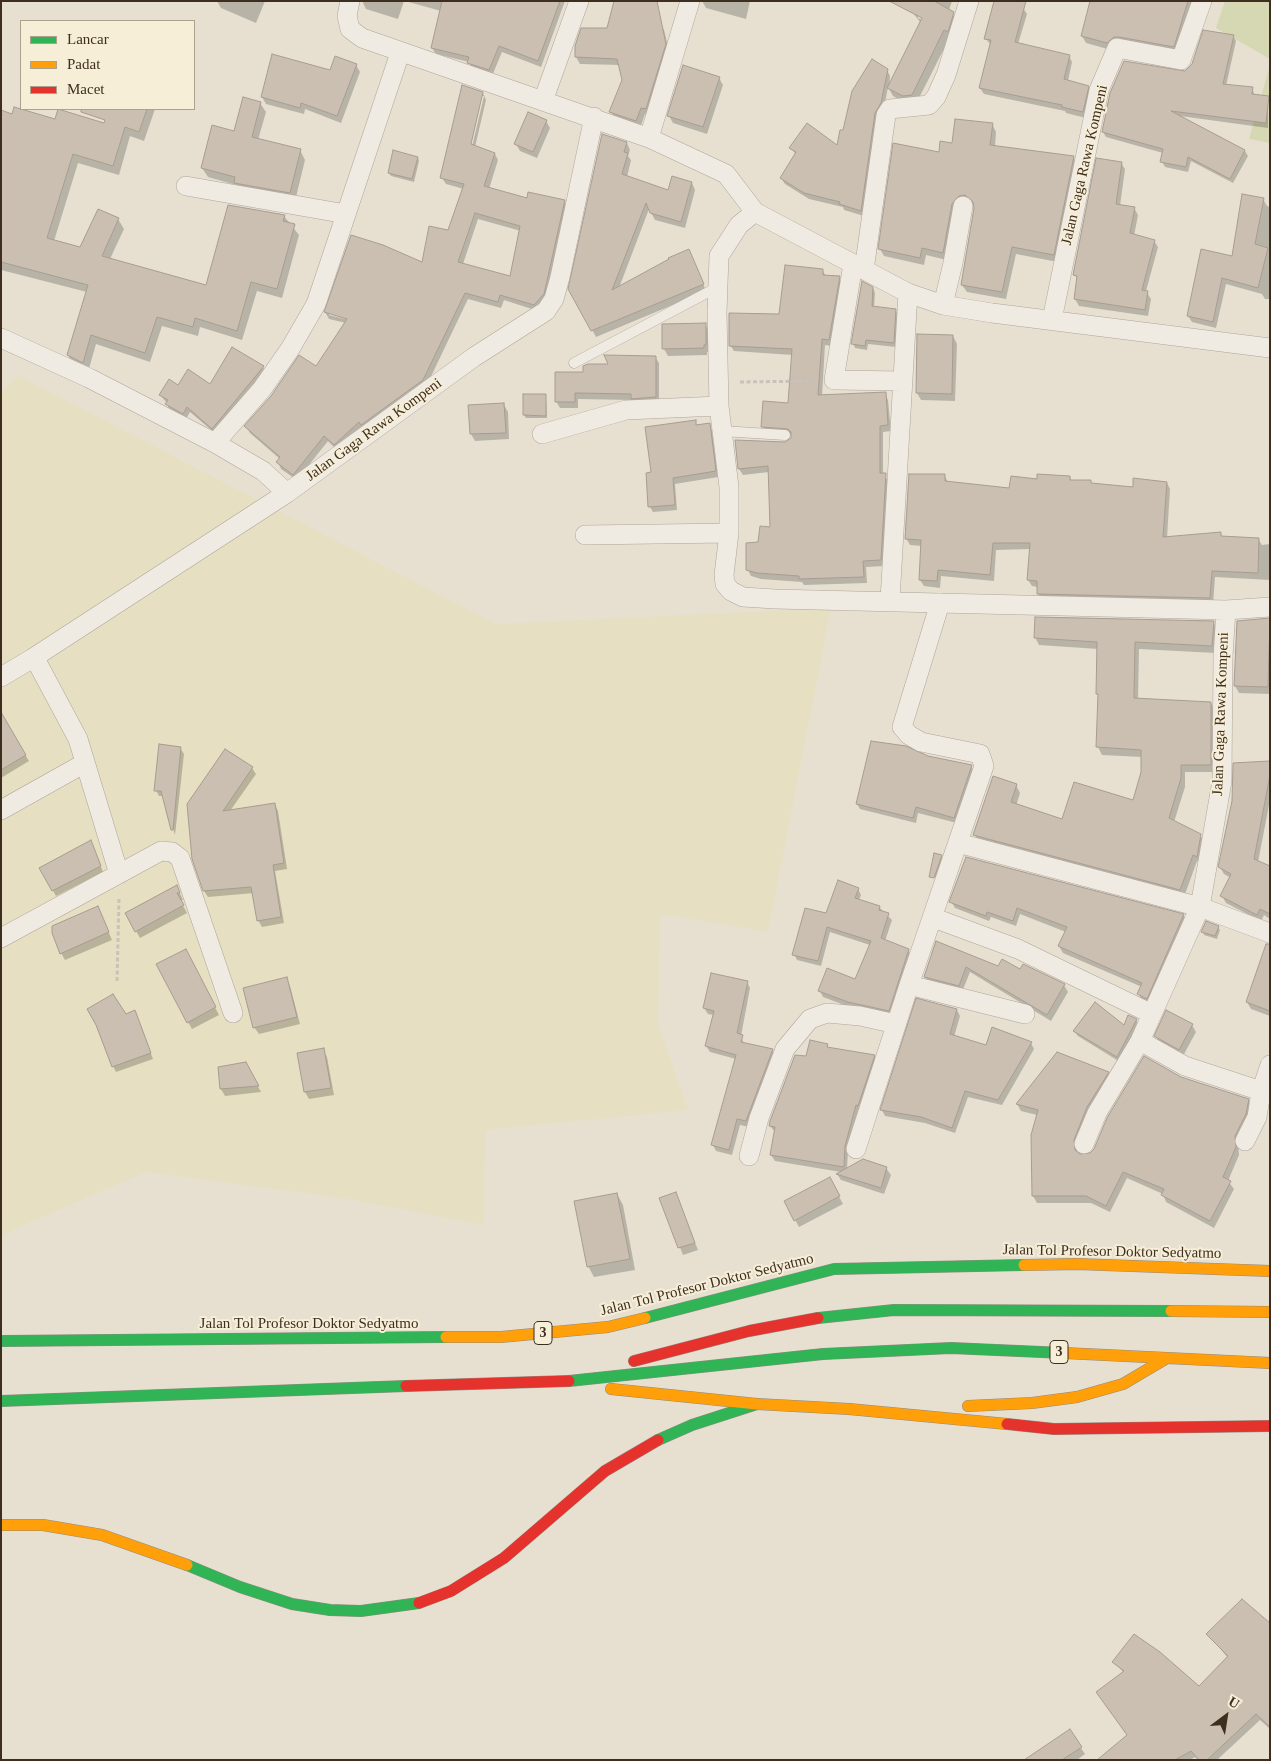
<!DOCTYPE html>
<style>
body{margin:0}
#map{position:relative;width:1271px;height:1761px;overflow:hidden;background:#e7e0d1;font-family:Georgia,serif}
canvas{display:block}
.frame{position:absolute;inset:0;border:2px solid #3d2e20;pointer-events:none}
.legend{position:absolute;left:20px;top:20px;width:175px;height:90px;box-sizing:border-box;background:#f7eed8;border:1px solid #ada18e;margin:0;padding:6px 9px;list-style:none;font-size:15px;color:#3d2e20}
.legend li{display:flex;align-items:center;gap:10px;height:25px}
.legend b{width:25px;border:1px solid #ada18e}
.north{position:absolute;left:1201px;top:1691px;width:50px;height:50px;-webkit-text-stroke:4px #f7eed8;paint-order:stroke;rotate:31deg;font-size:14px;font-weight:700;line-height:20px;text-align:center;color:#3d2e20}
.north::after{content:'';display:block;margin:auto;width:18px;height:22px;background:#3d2e20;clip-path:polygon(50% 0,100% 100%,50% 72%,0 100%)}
</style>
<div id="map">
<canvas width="1271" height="1761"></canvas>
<div class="frame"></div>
<ul class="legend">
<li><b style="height:6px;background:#30b455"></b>Lancar</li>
<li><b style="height:6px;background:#ff9f0a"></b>Padat</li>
<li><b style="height:6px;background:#e5322d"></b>Macet</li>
</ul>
<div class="north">U</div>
</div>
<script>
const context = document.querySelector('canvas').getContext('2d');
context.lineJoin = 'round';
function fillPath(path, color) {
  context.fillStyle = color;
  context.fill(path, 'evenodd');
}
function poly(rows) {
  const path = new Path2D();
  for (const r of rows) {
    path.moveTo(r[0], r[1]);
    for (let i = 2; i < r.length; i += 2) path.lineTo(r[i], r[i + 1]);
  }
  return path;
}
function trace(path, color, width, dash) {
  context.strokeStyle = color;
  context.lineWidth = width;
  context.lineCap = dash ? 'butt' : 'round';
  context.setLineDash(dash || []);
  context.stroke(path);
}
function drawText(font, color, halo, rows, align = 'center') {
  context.font = font + ' Georgia,serif';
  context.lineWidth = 4;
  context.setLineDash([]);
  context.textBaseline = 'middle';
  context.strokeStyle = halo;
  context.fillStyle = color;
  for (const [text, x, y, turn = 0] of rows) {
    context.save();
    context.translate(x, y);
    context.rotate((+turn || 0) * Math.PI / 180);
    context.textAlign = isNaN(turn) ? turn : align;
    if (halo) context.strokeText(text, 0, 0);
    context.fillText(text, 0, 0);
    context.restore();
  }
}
fillPath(poly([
 [19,376,496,624,831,608,768,932,660,914,658,1024,688,1110,485,1130,484,1225,348,1199,146,1172,1,1235,1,392]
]), '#e6dfc2');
fillPath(poly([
 [1225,1,1270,1,1270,59,1216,28],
 [1270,65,1270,143,1249,139]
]), '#d6d7b3');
fillPath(poly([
 [217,1,265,1,256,23,221,8],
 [362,1,404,1,398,19,366,9],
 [405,1,565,1,541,67,502,52,492,76,472,69,469,62,436,54,432,48,441,11],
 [616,1,658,1,652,25,660,23,664,30,669,51,650,116,645,114,640,128,615,119,611,112,623,80,620,65,580,64,576,57,608,29],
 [750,1,746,19,706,8,702,1],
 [919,1,952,1,949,10,958,21,916,104,909,105,893,96,888,87,864,216,844,210,843,207,809,199,785,184,781,178,796,155,791,148,838,148,844,132,887,70,890,76,889,86,921,23,913,13],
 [918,15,928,20,927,22,918,18],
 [1091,1,1193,1,1177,54,1111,50,1086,43,1082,36],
 [1023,8,1027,14,1018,44,1069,56,1072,62,1068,81,1088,87,1091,93,1086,118,1066,113,1065,111,984,94,980,88,991,45,985,38],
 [1233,36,1236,41,1226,86,1252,88,1255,96,1268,97,1268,128,1180,116,1245,151,1248,156,1233,183,1191,161,1188,172,1165,167,1162,162,1163,153,1106,137,1103,132],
 [356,65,360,72,341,123,305,109,304,114,266,104,262,97,331,72],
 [719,78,723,85,707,134,673,123,669,116],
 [483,93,486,100,475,147,495,154,498,160,489,189,528,200,564,201,568,208,547,301,538,311,504,300,501,308,468,299,426,387,338,451,328,441,297,480,281,469,278,462,280,459,250,433,246,426,316,368,346,323,329,319,325,312,423,263,449,231,464,189,446,184,442,178],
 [481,96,484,96,471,151,468,150],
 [478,219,521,231,510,278,463,264],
 [329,313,354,319,353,321,329,315],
 [260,103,266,112,258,140,300,150,305,160,295,201,240,192,236,185,208,177,202,168],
 [110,109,155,109,144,141,130,136,119,175,78,163,54,241,81,248,118,219,124,229,110,259,207,286,284,216,299,235,282,298,257,291,242,340,200,327,198,336,162,326,150,362,96,344,88,372,73,365,68,355,87,292,1,270,1,112,13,116,104,125],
 [546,121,550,128,537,158,520,151,516,144],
 [992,124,996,132,995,147,1073,157,1078,164,1058,262,1016,254,1006,299,967,292,962,285,975,206,971,202,947,260,926,255,924,265,884,256,880,249,940,154],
 [627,143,630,150,628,156,631,160,627,177,669,191,692,183,695,190,685,228,655,220,649,209,619,288,692,257,706,291,596,337,570,289],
 [418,158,419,161,414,182,391,176,389,173],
 [1121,163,1125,169,1120,206,1134,208,1138,215,1134,236,1154,241,1158,247,1146,291,1151,299,1148,316,1079,306,1075,299,1078,280,1075,275],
 [1263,199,1267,206,1270,207,1270,299,1265,299,1262,294,1226,284,1216,328,1192,322,1188,316,1233,257],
 [822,270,826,276,839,277,842,284,832,346,825,345,822,396,885,394,888,400,891,431,883,432,883,475,889,481,884,566,866,567,867,583,804,585,802,582,761,579,751,576,748,570,760,544,771,528,769,472,743,475,739,469,792,439,792,435,766,432,762,426,790,404,793,355,734,351,730,345,780,316],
 [873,288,875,293,874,308,895,310,898,315,896,347,868,344,867,350,855,348,853,343],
 [705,324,709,331,710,352,707,352,707,355,668,356,664,349],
 [918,335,953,336,957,344,955,401,921,400,917,393],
 [232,349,263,367,266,373,216,434,190,412,186,419,169,410,167,403,160,395,178,387,210,385],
 [655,357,659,363,659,403,636,404,633,400,578,399,578,408,560,408,556,401,585,374,610,365],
 [546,396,547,418,526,418,524,415],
 [504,405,508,412,509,439,475,441,471,434,469,406],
 [695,422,698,426,709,425,712,430,718,477,675,484,677,510,653,512,650,507,653,473],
 [944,475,948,482,1010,489,1038,481,1070,477,1072,482,1134,488,1167,483,1170,489,1167,538,1220,534,1222,537,1258,539,1262,545,1270,544,1270,580,1215,577,1213,605,1042,600,1038,594,1038,587,1032,586,1028,580,1031,549,996,550,994,581,941,576,940,588,924,586,920,580,922,546,910,545,906,538],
 [1270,620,1270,694,1239,693,1235,686,1238,622],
 [1213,622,1218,630,1216,653,1139,649,1138,700,1211,703,1215,711,1215,772,1185,772,1185,787,1174,822,1200,835,1205,843,1201,864,1197,861,1184,897,979,843,975,835,1016,785,1020,793,1016,806,1063,821,1133,802,1142,772,1142,757,1102,755,1098,747,1100,698,1097,694,1098,649,1039,645,1035,637],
 [6,724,29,761,1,778,1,727],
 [180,748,184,754,175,835,163,796,159,796,156,790],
 [927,757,971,766,974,772,957,823,918,813,916,823,860,809,857,804],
 [1270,763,1270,800,1258,862,1270,868,1270,919,1264,915,1261,921,1226,903,1222,896,1231,878,1224,874,1220,867],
 [252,768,256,774,230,811,275,805,278,811,287,869,275,871,284,923,262,927,258,920,254,893,208,897,204,891,188,805],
 [93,847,103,872,56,896,41,868],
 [941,856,943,859,936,877,930,877],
 [967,858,1184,916,1187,922,1150,1004,1142,1001,1139,994,1142,987,1063,953,1059,946,1066,932,1020,914,1016,926,991,917,989,921,955,908,951,901],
 [177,887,183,900,180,900,187,913,140,938,126,913],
 [858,889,861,895,859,900,879,907,892,920,885,941,908,950,912,956,892,1016,852,1008,823,997,820,991,856,981,870,945,830,932,821,966,797,960,794,954,827,915],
 [101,915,112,940,65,960,61,953],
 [1218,927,1220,930,1217,939,1204,935,1203,932],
 [937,943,999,968,1021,971,1064,985,1068,992,1051,1021,970,972,962,992,929,984,925,977],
 [189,957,219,1015,192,1029,188,1022],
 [1270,959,1270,1016,1251,1009,1247,1002],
 [286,979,290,986,300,1024,259,1034,254,1027],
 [747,982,750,988,741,1036,744,1044,772,1050,775,1056,750,1127,740,1125,732,1155,716,1151,713,1145,736,1059,710,1052,706,1046,714,1015,708,1014,704,1008],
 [957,1010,960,1016,954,1037,986,1046,1031,1043,1034,1049,1002,1105,968,1097,955,1133,925,1123,885,1116,882,1110],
 [135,1012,153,1059,116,1072,113,1066,125,1015],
 [1129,1017,1136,1020,1140,1026,1120,1062,1078,1036,1074,1031,1125,1026],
 [1192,1025,1196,1032,1183,1056,1160,1043,1156,1036],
 [827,1046,829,1049,874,1056,877,1062,848,1152,847,1169,886,1168,891,1175,884,1194,841,1180,837,1174,841,1172,775,1161,771,1155,775,1132,770,1126,807,1058],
 [323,1050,327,1057,334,1095,309,1099,305,1092],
 [245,1063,261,1092,225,1096,221,1089],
 [1108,1073,1112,1080,1077,1148,1078,1154,1091,1154,1181,1078,1248,1100,1252,1107,1238,1144,1239,1155,1228,1181,1234,1189,1214,1228,1166,1202,1163,1194,1127,1178,1110,1212,1091,1203,1037,1203,1033,1196,1032,1135,1037,1115,1021,1111,1017,1104],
 [829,1178,843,1204,799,1227,785,1201],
 [676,1193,698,1250,683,1255,661,1199],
 [617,1194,623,1205,635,1270,594,1277,588,1266],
 [1270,1624,1270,1729,1260,1720,1217,1760,1198,1760,1195,1757,1190,1760,1106,1760,1128,1736,1097,1693,1124,1673,1114,1662,1199,1688,1228,1658,1208,1634],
 [1081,1748,1085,1754,1077,1760,1047,1760]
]), '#0003');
const building = poly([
 [442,1,560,1,538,61,499,46,489,70,467,63,469,57,431,48,442,1],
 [614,1,657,1,666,44,646,109,641,108,636,121,609,112,622,80,617,59,575,57,575,46,581,28,607,28,614,1],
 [889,1,934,1,954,12,948,32,944,30,912,95,903,96,887,88,922,18,889,1],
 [994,1,1026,1,1015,42,1070,55,1064,79,1089,86,1083,112,1062,107,1062,105,979,88,991,40,984,39,994,1],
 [1090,1,1188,1,1174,47,1119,37,1114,37,1107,43,1081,36,1090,1],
 [1203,30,1234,35,1223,84,1253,87,1252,94,1269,96,1266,123,1171,111,1245,150,1230,179,1188,157,1186,167,1160,162,1163,149,1102,132,1110,93,1124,61,1185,71,1192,64,1203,30],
 [272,54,330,70,335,56,357,64,337,116,301,103,300,108,261,97,272,54],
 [872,59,888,69,881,103,875,113,861,211,839,204,840,202,804,193,780,178,796,152,789,148,807,123,837,145,840,130,843,130,852,91,872,59],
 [683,65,720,77,703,127,667,116,683,65],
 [462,85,483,92,471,144,495,153,484,186,527,198,528,192,565,200,544,294,534,305,500,295,498,302,465,293,423,380,361,425,359,422,334,445,324,436,293,475,276,462,280,457,244,426,271,396,299,355,316,366,347,319,324,312,351,235,383,245,422,262,429,226,448,230,464,184,440,178,462,85],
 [475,213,520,226,510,276,458,262,475,213],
 [243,97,261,102,252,137,301,149,290,193,234,183,235,177,201,168,212,125,234,131,243,97],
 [14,107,55,119,58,109,104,123,105,120,81,112,81,109,147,109,139,132,125,127,113,166,73,154,47,238,80,247,98,209,119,218,102,256,206,285,228,205,285,215,283,221,295,224,277,289,251,282,237,331,195,318,193,327,157,317,145,353,91,335,83,363,67,355,88,285,1,262,1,110,12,114,14,107],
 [528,112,547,120,533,152,514,144,528,112],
 [955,119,993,123,990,145,1074,156,1054,255,1012,247,1002,292,961,285,974,208,973,202,965,195,959,196,952,204,943,253,922,248,920,258,878,249,893,143,939,152,940,141,952,143,955,119],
 [602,134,627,142,624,152,628,153,622,174,668,190,672,176,692,182,681,222,650,213,646,203,612,290,669,259,668,258,689,249,704,284,591,331,568,289,602,134],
 [393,150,418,157,412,179,388,173,393,150],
 [1096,158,1122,162,1116,204,1135,207,1130,233,1155,240,1142,290,1148,291,1145,310,1074,299,1077,276,1073,275,1096,158],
 [1242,194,1264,198,1255,244,1268,248,1258,288,1222,278,1213,322,1187,316,1201,249,1232,256,1242,194],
 [785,265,823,269,823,275,840,276,829,340,822,339,818,395,886,392,888,425,880,426,880,473,886,473,881,560,863,561,864,577,799,579,799,576,757,573,746,570,746,543,758,542,760,526,770,527,768,466,738,469,735,440,785,442,791,438,791,432,788,429,761,427,763,401,788,403,792,349,729,346,729,313,779,314,785,265],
 [862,281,873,287,872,306,896,309,894,343,866,340,865,346,851,344,862,281],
 [706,323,706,345,704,345,704,348,662,349,662,324,706,323],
 [917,334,953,335,952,394,916,393,917,334],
 [232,347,264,366,212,429,187,407,183,414,165,404,168,400,159,395,169,379,178,385,188,369,210,384,232,347],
 [604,355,656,356,656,397,631,399,631,394,575,393,575,402,555,402,555,372,583,372,583,366,588,364,608,364,604,355],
 [523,394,546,394,546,416,523,415,523,394],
 [504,403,506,433,470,434,468,405,504,403],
 [696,420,696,425,710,423,716,471,673,478,675,505,648,507,646,473,651,472,645,427,696,420],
 [909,474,945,474,945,481,1009,488,1011,476,1037,479,1037,474,1070,476,1070,480,1091,480,1091,483,1133,487,1133,478,1167,482,1163,537,1221,532,1221,536,1259,538,1258,573,1212,571,1210,598,1037,594,1037,581,1027,580,1030,543,993,543,990,575,938,570,937,581,919,580,921,540,905,539,909,474],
 [1035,617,1214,621,1212,646,1135,642,1134,698,1211,702,1211,765,1181,765,1181,778,1169,818,1201,834,1197,857,1193,855,1180,890,973,835,993,776,1017,784,1011,802,1062,819,1074,782,1133,800,1141,772,1141,750,1096,747,1098,694,1096,694,1097,642,1034,638,1035,617],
 [1270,618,1268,687,1234,686,1237,621,1270,618],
 [1,712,26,755,1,770,1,712],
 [871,741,906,746,928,756,972,765,954,818,916,807,913,818,856,804,871,741],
 [159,744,181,747,173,830,171,830,161,791,154,791,159,744],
 [225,749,253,767,223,811,275,803,284,863,273,865,281,917,257,921,251,887,203,891,192,859,187,804,225,749],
 [1270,761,1270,775,1254,859,1270,866,1270,914,1260,909,1257,915,1220,896,1231,874,1218,867,1232,801,1233,763,1270,761],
 [91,840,101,866,52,891,39,868,91,840],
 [934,853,942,855,934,878,929,877,934,853],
 [966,857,1184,914,1147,999,1137,994,1142,983,1058,946,1067,927,1017,908,1013,921,987,912,986,916,949,902,966,857],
 [838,880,859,888,855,898,880,906,879,910,889,913,881,938,909,949,889,1011,848,1002,818,991,827,968,855,979,871,941,827,927,818,961,792,955,805,908,826,913,838,880],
 [177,885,180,893,177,893,184,905,135,932,125,913,177,885],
 [98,906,109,932,60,954,52,933,52,926,98,906],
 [1206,921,1219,926,1215,936,1201,932,1206,921],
 [936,941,998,966,1002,959,1020,969,1023,964,1065,984,1047,1015,966,967,959,986,924,977,936,941],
 [1266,944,1270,944,1270,1011,1246,1002,1266,944],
 [186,949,216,1007,187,1023,156,964,186,949],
 [711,973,748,981,737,1033,743,1035,741,1042,773,1049,746,1121,737,1119,729,1150,711,1145,736,1055,705,1046,714,1011,703,1008,711,973],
 [287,977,297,1017,253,1028,243,988,287,977],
 [113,994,126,1014,135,1010,151,1053,112,1067,96,1025,87,1009,113,994],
 [916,998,957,1009,950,1034,986,1045,992,1027,1032,1042,998,1100,965,1091,952,1128,921,1117,880,1110,916,998],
 [1095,1002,1124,1025,1128,1015,1137,1019,1117,1057,1073,1031,1095,1002],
 [1166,1010,1193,1024,1179,1050,1154,1036,1166,1010],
 [810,1040,828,1044,827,1047,875,1055,858,1106,856,1105,845,1146,844,1167,770,1155,775,1127,769,1126,770,1121,795,1055,806,1056,810,1040],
 [324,1048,331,1088,304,1092,297,1053,324,1048],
 [1057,1052,1109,1072,1087,1107,1074,1140,1075,1150,1080,1154,1090,1153,1094,1149,1107,1118,1144,1056,1181,1077,1249,1099,1246,1114,1235,1136,1236,1147,1223,1177,1231,1181,1210,1221,1161,1195,1164,1189,1123,1172,1106,1206,1086,1196,1032,1196,1031,1135,1038,1110,1016,1104,1057,1052],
 [246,1062,259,1086,220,1089,218,1067,246,1062],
 [863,1159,887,1167,881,1188,836,1174,863,1159],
 [830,1177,840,1196,794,1221,784,1201,830,1177],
 [676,1192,695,1243,678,1248,659,1198,676,1192],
 [617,1193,630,1259,587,1267,574,1201,617,1193],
 [1242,1599,1270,1623,1270,1727,1256,1714,1207,1760,1199,1760,1191,1751,1175,1760,1097,1760,1127,1735,1096,1692,1124,1671,1112,1662,1134,1634,1160,1652,1199,1686,1228,1656,1206,1634,1242,1599],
 [1070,1729,1082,1747,1062,1760,1024,1760,1070,1729]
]);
fillPath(building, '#cbbfb2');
trace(building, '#a89c90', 1);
const lane = poly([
 [574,363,718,287],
 [722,431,785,435]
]);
const street = poly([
 [350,1,347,16,350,29,362,38,649,138,726,174,755,212,908,293,943,305,992,313,1270,348],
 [543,101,579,1],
 [649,138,690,1],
 [186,186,346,214],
 [755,212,739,225,719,256,717,313,719,406,729,487,729,533,724,575,725,584,731,591,743,597,775,599,1226,610,1270,607],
 [853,264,834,380,903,381],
 [864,270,886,115,890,109,929,105,936,97,946,75,969,1],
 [943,305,953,263,963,206],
 [1052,320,1099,90,1117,48,1181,60,1202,1],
 [1,338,89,378,215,443,263,471,287,493],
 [542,434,626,410,719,406],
 [215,443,262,389,290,349,316,304,400,53],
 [585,535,729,533],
 [890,600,908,293],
 [33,658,287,493,474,357,546,311,554,299,560,277,594,117],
 [1,677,33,658,39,666,78,739,119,874],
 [1,810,85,763],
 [958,843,1200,907,1270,933],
 [934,918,1018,949,1152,1014],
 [1,938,161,851,172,852,180,858,233,1013],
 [909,985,1025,1014],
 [1140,1041,1185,1066,1270,1094],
 [1245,1141,1257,1117,1261,1092,1270,1065],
 [1084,1144,1097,1113,1140,1041,1200,907,1222,781,1223,656,1226,610],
 [856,1149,909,985,984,766,980,754,921,742,909,735,902,727,940,603],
 [749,1156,759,1118,785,1049,810,1019,827,1013,860,1016,896,1024]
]);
const fast = poly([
 [645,1318,834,1269,1024,1265],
 [818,1318,894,1310,1171,1311],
 [1,1341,446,1337],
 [569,1381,823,1354,951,1348,1064,1353],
 [1,1401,406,1386],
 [658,1440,692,1425,757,1404],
 [187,1565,240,1587,292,1604,330,1610,361,1611,419,1603]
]);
const slow = poly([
 [1024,1265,1077,1264,1270,1271],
 [1171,1311,1270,1312],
 [446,1337,501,1337,608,1327,645,1318],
 [1064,1353,1270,1363],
 [611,1389,757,1404,849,1409,1007,1424],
 [968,1406,1032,1403,1077,1397,1123,1384,1167,1358],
 [1,1525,43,1525,102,1535,187,1565]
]);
const jam = poly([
 [634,1361,749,1331,818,1318],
 [406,1386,569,1381],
 [1007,1424,1054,1429,1270,1426],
 [419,1603,451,1591,504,1558,605,1471,658,1440]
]);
trace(lane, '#ada599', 11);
trace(street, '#ada599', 20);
trace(fast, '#928b80', 12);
trace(slow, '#928b80', 12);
trace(jam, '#928b80', 12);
trace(poly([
 [740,382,813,381],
 [117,981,119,898]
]), '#c8c2b9', 3, [4, 2.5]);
trace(lane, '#efebe3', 10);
trace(street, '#efebe3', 19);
trace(fast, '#30b455', 11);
trace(slow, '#ff9f0a', 11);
trace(jam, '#e5322d', 11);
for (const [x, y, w] of [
 [543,1333,18],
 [1059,1352,18]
]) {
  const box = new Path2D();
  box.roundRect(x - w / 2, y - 11.5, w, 23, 4);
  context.fillStyle = '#f7eed8';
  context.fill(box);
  trace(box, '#3d2e20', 1);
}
drawText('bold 14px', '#3d2e20', null, [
 ["3",543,1333],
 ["3",1059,1352]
]);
drawText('15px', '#3d2e20', '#f7eed8', [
 ["Jalan Gaga Rawa Kompeni",1085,165,-77],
 ["Jalan Gaga Rawa Kompeni",374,430,-36],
 ["Jalan Gaga Rawa Kompeni",1221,714,-88],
 ["Jalan Tol Profesor Doktor Sedyatmo",1112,1252,1],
 ["Jalan Tol Profesor Doktor Sedyatmo",707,1285,-14],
 ["Jalan Tol Profesor Doktor Sedyatmo",309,1324]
]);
</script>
